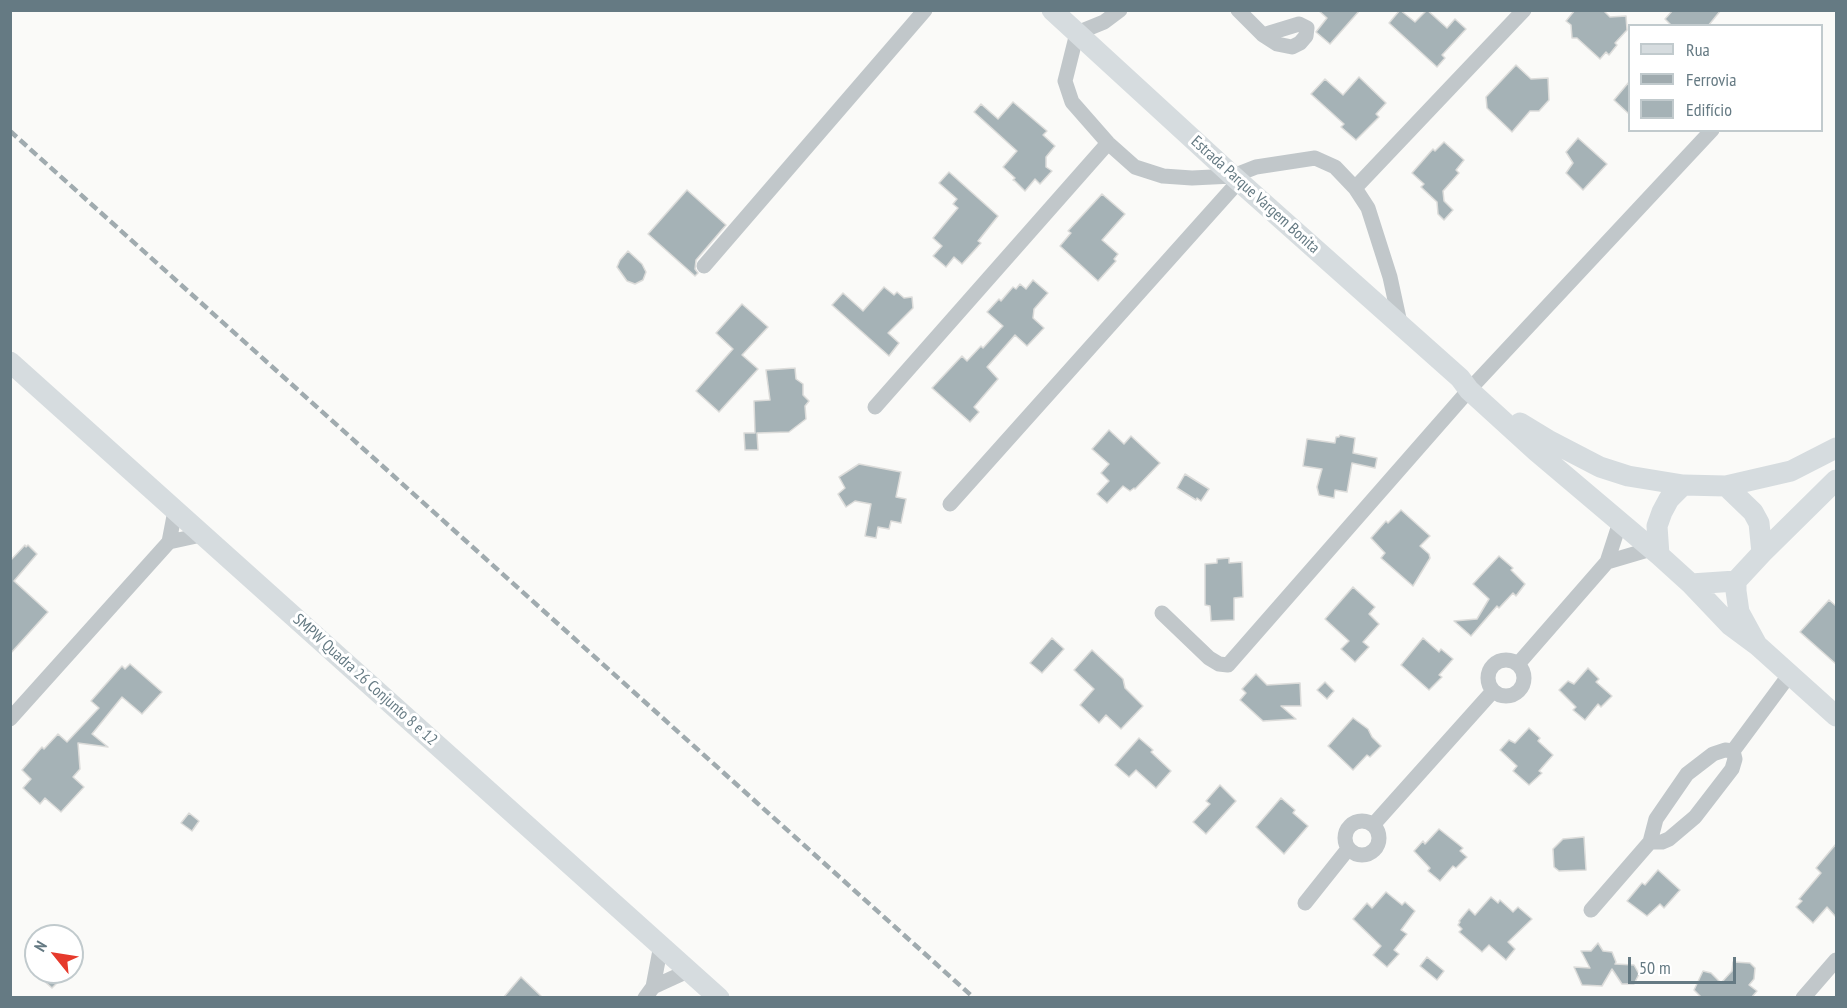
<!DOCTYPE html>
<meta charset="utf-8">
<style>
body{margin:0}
#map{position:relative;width:1847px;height:1008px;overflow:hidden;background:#fafaf8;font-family:"PT Sans Narrow",sans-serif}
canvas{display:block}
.frame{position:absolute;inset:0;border:12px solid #657a83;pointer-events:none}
.legend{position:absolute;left:1628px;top:24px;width:195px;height:108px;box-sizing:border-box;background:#fff;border:2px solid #c1cacd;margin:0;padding:8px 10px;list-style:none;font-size:18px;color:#657a83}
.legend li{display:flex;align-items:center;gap:12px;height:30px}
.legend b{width:30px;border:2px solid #c1cacd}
.north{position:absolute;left:24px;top:924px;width:60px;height:60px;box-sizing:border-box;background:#fff;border:2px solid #c1cacd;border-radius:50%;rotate:300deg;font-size:16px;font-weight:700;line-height:24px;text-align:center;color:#657a83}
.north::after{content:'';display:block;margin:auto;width:21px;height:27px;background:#e63a2c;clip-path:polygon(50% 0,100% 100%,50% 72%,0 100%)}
.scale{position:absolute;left:1628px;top:957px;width:108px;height:27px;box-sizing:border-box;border:3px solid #657a83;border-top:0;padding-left:8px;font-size:18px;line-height:21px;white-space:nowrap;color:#657a83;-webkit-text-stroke:4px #fff;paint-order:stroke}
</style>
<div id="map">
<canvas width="1847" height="1008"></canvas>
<div class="frame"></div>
<ul class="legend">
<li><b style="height:8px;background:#d6dcdf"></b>Rua</li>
<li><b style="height:8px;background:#a0abaf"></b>Ferrovia</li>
<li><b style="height:16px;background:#a5b2b6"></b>Edifício</li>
</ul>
<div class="north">N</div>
<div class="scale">50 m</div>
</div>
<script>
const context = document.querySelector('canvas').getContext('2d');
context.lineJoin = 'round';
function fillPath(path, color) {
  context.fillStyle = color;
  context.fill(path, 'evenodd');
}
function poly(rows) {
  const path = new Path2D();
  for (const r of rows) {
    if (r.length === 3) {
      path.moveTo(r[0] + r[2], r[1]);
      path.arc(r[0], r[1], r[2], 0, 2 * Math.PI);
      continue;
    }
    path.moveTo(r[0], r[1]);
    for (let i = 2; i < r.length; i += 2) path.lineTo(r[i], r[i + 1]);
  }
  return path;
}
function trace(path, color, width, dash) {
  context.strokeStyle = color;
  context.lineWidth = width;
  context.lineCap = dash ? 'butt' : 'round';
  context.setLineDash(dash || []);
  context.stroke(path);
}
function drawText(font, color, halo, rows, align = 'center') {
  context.font = font + ' "PT Sans Narrow",sans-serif';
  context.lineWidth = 6;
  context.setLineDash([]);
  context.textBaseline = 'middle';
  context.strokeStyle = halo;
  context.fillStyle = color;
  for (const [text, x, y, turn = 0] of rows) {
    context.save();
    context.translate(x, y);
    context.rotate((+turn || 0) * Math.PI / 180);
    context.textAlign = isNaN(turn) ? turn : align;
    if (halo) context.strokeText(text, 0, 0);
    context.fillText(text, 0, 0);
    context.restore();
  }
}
const building = poly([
 [1318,10,1360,10,1330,44,1316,32,1327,18,1318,10],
 [1400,10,1415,22,1427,10,1447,28,1455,19,1466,29,1442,55,1445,58,1437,67,1389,23,1400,10],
 [1575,10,1603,10,1610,17,1626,16,1627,30,1615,43,1617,45,1609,55,1606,52,1600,59,1577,38,1572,38,1571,25,1566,21,1575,10],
 [1673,10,1721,10,1708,26,1672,26,1665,19,1673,10],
 [1516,65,1531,79,1548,78,1549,100,1539,111,1530,111,1512,132,1487,108,1486,97,1516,65],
 [1359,77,1386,103,1376,114,1379,117,1356,140,1341,127,1344,124,1311,94,1325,79,1343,95,1359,77],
 [1629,82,1629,114,1614,100,1629,82],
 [1013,102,1047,131,1043,135,1055,146,1046,157,1046,167,1052,171,1040,184,1035,179,1025,191,1015,181,1013,180,1015,178,1003,167,1017,151,974,112,981,104,998,119,1013,102],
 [1578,138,1607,164,1583,190,1566,173,1573,163,1566,152,1578,138],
 [1444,142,1464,160,1456,170,1459,173,1443,191,1444,201,1453,210,1444,220,1438,214,1437,202,1421,187,1424,184,1412,173,1433,149,1435,151,1444,142],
 [949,172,998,216,978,241,981,243,962,264,954,257,946,267,933,256,942,246,933,238,958,208,953,204,957,199,939,183,949,172],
 [687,190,726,225,696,260,695,269,698,273,695,276,648,234,687,190],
 [1102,194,1125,214,1102,240,1118,254,1114,259,1116,261,1098,281,1060,246,1071,233,1068,231,1102,194],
 [628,251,642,264,646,272,643,280,635,284,627,281,617,267,620,260,628,251],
 [1033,280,1048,293,1034,309,1033,318,1044,328,1027,346,1015,335,987,367,998,379,974,407,979,412,970,422,932,388,962,356,967,361,981,346,983,348,1003,326,987,312,999,299,1001,301,1013,287,1016,289,1020,284,1026,289,1033,280],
 [884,287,894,295,897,292,904,298,912,297,913,308,888,333,899,343,889,356,832,305,843,293,863,311,884,287],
 [742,304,768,327,742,355,758,369,719,412,696,391,733,349,716,333,742,304],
 [795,368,796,379,803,384,803,395,809,401,805,406,806,419,789,432,757,433,758,450,745,450,744,433,755,433,754,401,770,400,766,370,795,368],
 [1109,430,1124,444,1131,436,1160,463,1135,489,1134,488,1130,491,1123,486,1107,503,1097,494,1109,481,1101,473,1109,464,1092,449,1109,430],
 [1340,435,1355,438,1353,453,1377,458,1375,468,1352,463,1347,492,1335,490,1334,498,1319,495,1317,487,1322,469,1303,466,1307,439,1335,443,1336,437,1339,437,1340,435],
 [859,464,901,472,896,497,906,499,901,523,891,521,889,529,878,527,876,538,865,536,871,504,855,501,846,507,838,494,845,488,839,477,859,464],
 [1185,474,1209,489,1201,501,1197,498,1196,500,1177,488,1185,474],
 [1401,510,1430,536,1420,546,1429,554,1430,558,1413,586,1381,558,1385,553,1371,538,1386,521,1388,523,1401,510],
 [25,545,26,547,28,545,37,554,14,581,48,612,10,654,10,561,25,545],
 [1499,556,1513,568,1511,570,1525,584,1516,596,1513,593,1499,608,1497,606,1471,636,1454,621,1477,619,1489,599,1473,584,1499,556],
 [1229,558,1229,563,1242,562,1243,597,1234,598,1234,620,1211,621,1210,606,1205,605,1205,564,1217,563,1217,559,1229,558],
 [1353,587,1375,607,1369,614,1379,624,1363,642,1369,647,1355,662,1341,649,1349,641,1325,619,1353,587],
 [1829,600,1836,606,1836,664,1800,632,1829,600],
 [1052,638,1064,649,1042,673,1030,663,1052,638],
 [1423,638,1439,652,1441,649,1453,659,1439,675,1442,677,1429,690,1401,665,1423,638],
 [1092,650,1123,679,1125,688,1143,706,1121,729,1106,715,1099,723,1080,705,1094,689,1074,670,1092,650],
 [130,664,162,692,142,714,122,697,92,734,108,747,78,743,80,769,73,777,84,787,61,812,45,798,40,804,23,788,31,779,22,770,42,747,44,749,58,734,67,742,99,708,91,701,122,666,125,669,130,664],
 [1588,668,1599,679,1596,682,1612,696,1601,707,1598,704,1585,720,1573,710,1576,707,1559,690,1568,681,1574,684,1588,668],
 [1256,674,1267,685,1300,683,1301,706,1281,706,1296,719,1263,721,1240,700,1246,693,1242,689,1256,674],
 [1325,682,1334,691,1327,699,1317,690,1325,682],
 [1353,718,1368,729,1372,737,1381,746,1370,757,1367,755,1353,770,1328,746,1353,718],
 [1529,728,1540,738,1538,741,1553,755,1539,771,1542,773,1529,785,1513,771,1517,766,1500,750,1509,740,1515,743,1529,728],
 [1139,738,1153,750,1151,752,1171,771,1156,788,1136,770,1129,777,1115,765,1139,738],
 [1220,785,1236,801,1206,834,1193,822,1210,804,1206,801,1220,785],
 [1281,798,1295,810,1293,813,1308,826,1284,854,1256,827,1281,798],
 [189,813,199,821,192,831,181,823,189,813],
 [1439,829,1463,848,1460,851,1467,857,1456,868,1453,866,1440,881,1428,871,1430,868,1414,851,1423,841,1425,844,1439,829],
 [1584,837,1586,870,1559,871,1554,867,1553,849,1563,839,1584,837],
 [1836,844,1836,917,1827,907,1813,923,1796,907,1802,901,1799,899,1821,873,1816,868,1836,844],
 [1658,870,1680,890,1664,908,1660,904,1647,916,1627,901,1642,883,1645,885,1658,870],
 [1386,892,1402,905,1405,902,1415,911,1401,930,1407,934,1394,950,1399,954,1387,967,1373,955,1381,946,1353,919,1367,903,1372,908,1386,892],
 [1491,897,1498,903,1500,900,1513,912,1518,907,1532,919,1508,942,1515,949,1506,960,1489,945,1482,952,1459,932,1462,929,1458,925,1460,922,1459,921,1469,909,1475,915,1491,897],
 [1598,943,1603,951,1612,952,1616,962,1615,964,1634,965,1639,974,1634,984,1622,984,1612,969,1602,986,1582,985,1574,967,1590,968,1581,951,1591,951,1598,943],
 [1427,957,1444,971,1437,980,1420,966,1427,957],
 [1733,962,1750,963,1755,968,1754,979,1749,985,1757,991,1751,998,1702,998,1694,990,1703,971,1711,973,1721,983,1732,971,1733,962],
 [49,972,68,972,52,988,42,979,49,972],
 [521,977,543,998,503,998,521,977]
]);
fillPath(building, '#a5b2b6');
trace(building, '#dcdcda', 1.5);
trace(poly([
 [1120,10,1104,22,1077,33,1065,81,1072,102,1108,143,1135,167,1163,176,1192,178,1233,176,1256,167,1315,158,1335,167,1355,188,1524,10],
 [1238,10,1263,35,1277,44,1292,47,1300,43,1306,36,1307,28,1299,24,1263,35],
 [1355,188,1368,208,1390,277,1400,323],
 [704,266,925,10],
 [875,407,1108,143],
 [950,504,1239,181],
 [169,542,201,535],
 [1607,562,1651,549],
 [1162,613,1209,658,1219,664,1228,665,1469,390,1712,130],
 [1506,678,18],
 [1518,664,1607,562,1620,522],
 [10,719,169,542,175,511],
 [1362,838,17],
 [1373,825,1493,691],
 [1650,842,1662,842,1669,839,1695,817,1732,769,1735,759,1733,751],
 [1305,903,1348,849],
 [1591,910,1650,842,1656,819,1687,774,1713,754,1725,750,1733,751,1790,674],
 [653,987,690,970],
 [645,998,653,987,661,945],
 [1803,998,1836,960]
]), '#c1c7ca', 15);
trace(poly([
 [1052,10,1233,176,1460,378,1469,390,1536,451,1659,555],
 [10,362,719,998],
 [1520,423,1548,440,1600,467,1628,476,1683,485],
 [1726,486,1791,471,1836,448],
 [1762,553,1836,480],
 [1736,581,1691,584,1659,555,1657,526,1662,512,1669,499,1683,485,1726,486,1753,512,1759,523,1762,553,1736,581,1736,591,1739,612,1757,645],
 [1691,584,1730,625,1757,645,1836,716]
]), '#d6dcdf', 21);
trace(poly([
 [10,131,974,998]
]), '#a0abaf', 4.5, [9, 4.5]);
drawText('16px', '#657a83', '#fff', [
 ["Estrada Parque Vargem Bonita",1255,195,42],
 ["SMPW Quadra 26 Conjunto 8 e 12",365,680,42]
]);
</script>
